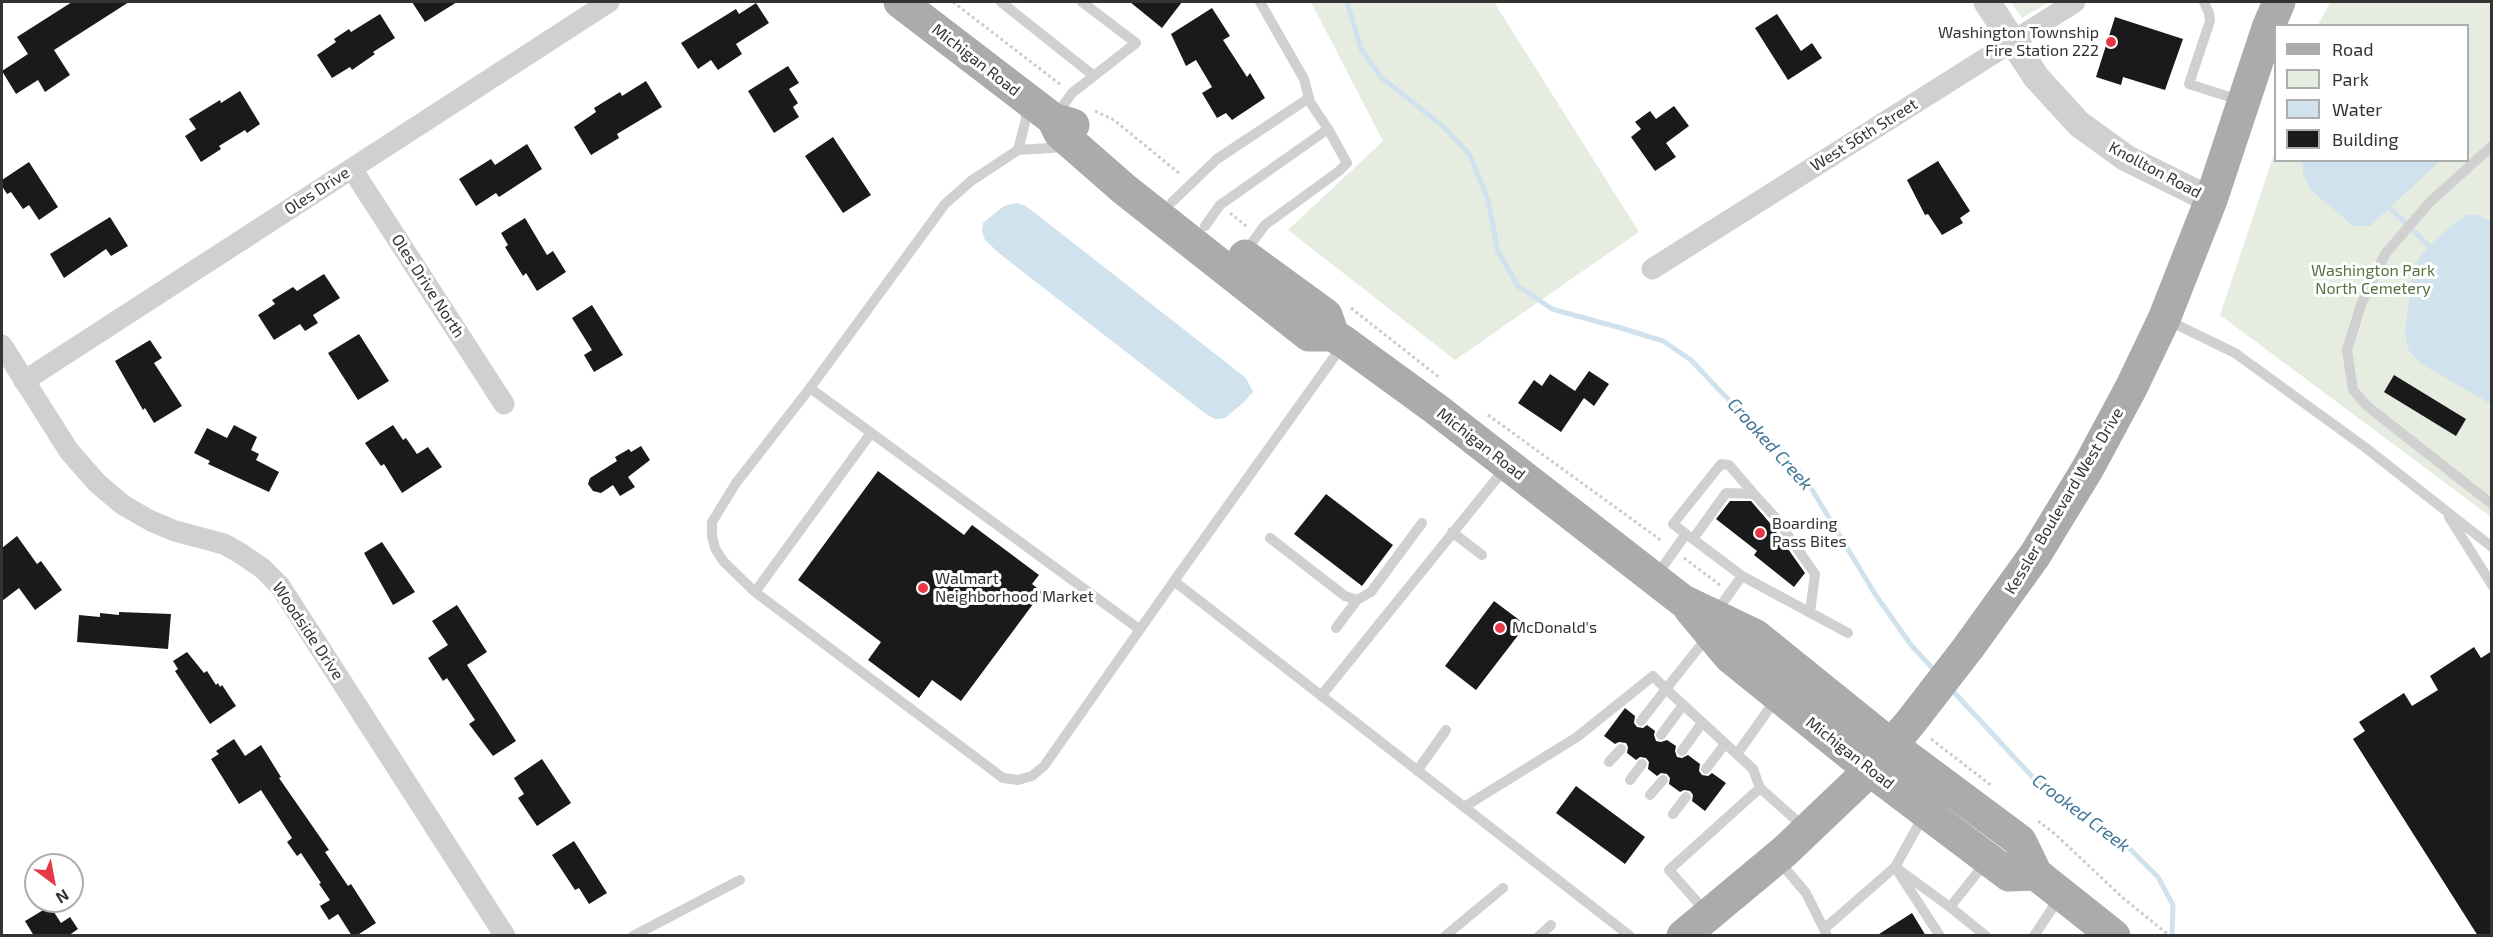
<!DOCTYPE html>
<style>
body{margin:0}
#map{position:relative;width:2493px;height:937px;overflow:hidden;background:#fff;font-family:"Exo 2",sans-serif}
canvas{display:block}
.frame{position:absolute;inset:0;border:3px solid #333;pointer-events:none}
.legend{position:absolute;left:2274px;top:24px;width:195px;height:138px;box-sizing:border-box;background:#fff;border:2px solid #adadad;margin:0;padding:8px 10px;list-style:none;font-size:18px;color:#333}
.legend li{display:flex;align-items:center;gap:12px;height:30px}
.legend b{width:30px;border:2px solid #adadad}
.north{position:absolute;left:24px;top:853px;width:60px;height:60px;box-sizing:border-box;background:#fff;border:2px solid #adadad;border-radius:50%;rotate:148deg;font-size:16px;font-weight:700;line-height:24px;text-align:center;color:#333}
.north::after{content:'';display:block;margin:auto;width:21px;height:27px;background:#e63946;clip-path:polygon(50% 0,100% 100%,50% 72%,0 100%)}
</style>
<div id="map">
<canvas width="2493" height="937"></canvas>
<div class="frame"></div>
<ul class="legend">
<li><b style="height:8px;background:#ababab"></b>Road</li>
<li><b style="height:16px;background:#e6ecdf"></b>Park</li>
<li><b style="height:16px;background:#cfe2ee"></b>Water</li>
<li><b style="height:16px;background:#1a1a1a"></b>Building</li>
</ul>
<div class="north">N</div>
</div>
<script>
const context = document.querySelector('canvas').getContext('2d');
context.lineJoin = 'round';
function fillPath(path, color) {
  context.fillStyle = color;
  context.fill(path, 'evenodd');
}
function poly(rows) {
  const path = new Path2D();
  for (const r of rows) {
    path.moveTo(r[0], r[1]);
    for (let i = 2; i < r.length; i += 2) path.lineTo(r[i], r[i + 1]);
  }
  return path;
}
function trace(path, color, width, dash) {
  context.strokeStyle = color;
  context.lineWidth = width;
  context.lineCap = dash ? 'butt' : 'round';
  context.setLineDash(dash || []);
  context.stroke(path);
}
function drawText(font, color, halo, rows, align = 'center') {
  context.font = font + ' "Exo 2",sans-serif';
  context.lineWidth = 6;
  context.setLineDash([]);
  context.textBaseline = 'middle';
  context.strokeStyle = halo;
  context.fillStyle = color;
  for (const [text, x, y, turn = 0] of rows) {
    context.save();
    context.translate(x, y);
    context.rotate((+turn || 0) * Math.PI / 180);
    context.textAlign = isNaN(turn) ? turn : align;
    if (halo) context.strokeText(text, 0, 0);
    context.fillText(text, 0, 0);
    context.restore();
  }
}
fillPath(poly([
 [1311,2,1494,2,1639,232,1455,360,1288,230,1383,141],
 [2011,2,2049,2,2022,18],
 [2330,2,2491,2,2491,517,2220,315,2275,151,2276,160,2468,160,2468,26,2318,25]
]), '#e6ecdf');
fillPath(poly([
 [2302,161,2302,160,2440,161,2370,226,2353,226,2310,189,2303,174],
 [1017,203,1026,206,1246,378,1253,392,1243,403,1225,418,1215,419,1206,414,1000,254,985,240,982,231,983,223,1004,206],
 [2467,215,2479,215,2491,222,2491,404,2420,363,2409,351,2405,333,2413,267,2422,254,2451,226]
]), '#cfe2ee');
trace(poly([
 [1347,2,1361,49,1381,77,1445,128,1470,155,1488,200,1498,252,1518,286,1552,309,1621,328,1663,341,1691,360,1721,392,1766,435,1805,478,1875,594,1911,645,1935,671],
 [2390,208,2430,247],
 [1951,689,2038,783,2078,808,2120,839,2158,877,2173,905,2172,936]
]), '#cfe2ee', 5);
fillPath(poly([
 [72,2,129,2,54,50,70,75,45,92,38,80,16,94,2,71,28,54,17,37],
 [412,2,457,2,425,22],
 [1130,2,1182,2,1162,28],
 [756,3,769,23,736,44,742,54,718,70,711,60,698,69,681,43,736,9,739,14],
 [1212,8,1230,36,1223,40,1247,77,1250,73,1265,98,1232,120,1226,113,1217,118,1202,93,1212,87,1196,60,1186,66,1171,34],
 [380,14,395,38,373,52,375,54,352,70,350,67,332,78,317,55,336,42,334,39,349,29,351,32],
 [1777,14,1801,51,1812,43,1822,58,1788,80,1755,28],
 [2115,17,2183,39,2165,90,2123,77,2121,85,2096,77],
 [788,66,799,83,789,89,798,103,793,107,799,117,774,133,748,91],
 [646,81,662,107,617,134,619,138,591,155,574,127,596,112,594,108,620,92,622,96],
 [240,91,260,124,247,133,245,130,219,146,221,149,201,162,185,136,196,129,189,119,220,100,221,103],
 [1674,106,1689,126,1666,143,1676,157,1655,171,1631,137,1641,129,1635,122,1650,111,1656,119],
 [833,137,871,195,843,213,805,156],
 [527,144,542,169,499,197,496,193,476,206,459,179,491,159,495,165],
 [1938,161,1970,211,1960,218,1963,223,1942,235,1928,214,1925,215,1907,180],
 [29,162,58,207,39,220,29,205,23,209,11,192,7,194,2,186,2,180],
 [110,217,128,246,111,256,106,249,64,278,50,254],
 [525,218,547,255,553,251,566,272,537,291,526,273,523,276,505,247,508,245,501,233],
 [324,274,340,298,313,315,318,323,305,331,300,324,274,340,258,315,275,304,272,300,293,287,297,291],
 [592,305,623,355,594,372,584,355,592,350,572,318],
 [359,334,389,381,358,400,328,353],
 [150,340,162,358,154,363,182,406,154,423,145,408,143,410,115,361],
 [1589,371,1609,384,1594,406,1584,398,1561,432,1518,403,1534,380,1542,386,1550,374,1575,391],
 [2394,375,2466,419,2456,436,2384,392],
 [234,425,257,437,251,450,259,454,256,460,279,472,269,492,208,464,210,461,194,453,207,428,227,438],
 [393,425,403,440,406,438,417,454,428,447,442,467,402,493,384,464,381,466,365,443],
 [641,446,650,460,628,477,635,487,620,496,613,485,601,493,593,491,588,484,590,478,617,461,615,457,629,449,631,452],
 [878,471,964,535,972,525,1039,575,1032,584,1042,592,961,701,932,680,919,698,868,660,881,642,798,580],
 [1326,494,1393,545,1362,586,1294,534],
 [1730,501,1751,501,1769,522,1805,573,1794,587,1754,555,1757,551,1716,519],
 [17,536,37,564,41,561,62,590,35,610,19,588,2,601,2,548],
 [382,542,415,592,393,605,364,553],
 [1494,601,1526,625,1476,690,1445,666],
 [457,605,487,652,467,665,516,741,493,756,469,724,475,720,447,678,443,681,428,658,448,645,432,621],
 [119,612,171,614,168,649,77,642,79,615,100,617,100,613,119,615],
 [2474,647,2481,658,2492,651,2492,936,2478,936,2353,739,2365,731,2359,722,2404,693,2412,706,2438,690,2430,676],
 [187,652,204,673,207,671,216,685,218,683,220,687,222,685,236,706,210,724,175,671,178,669,173,661],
 [1625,708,1635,716,1634,723,1637,727,1643,728,1647,725,1655,731,1654,735,1656,741,1661,742,1667,740,1676,746,1675,751,1677,757,1682,758,1688,755,1700,764,1699,771,1702,775,1708,776,1712,773,1726,783,1705,811,1692,801,1693,795,1690,791,1684,790,1680,792,1669,784,1670,778,1667,774,1661,773,1657,776,1648,769,1649,762,1646,758,1640,757,1636,760,1627,753,1628,747,1626,743,1619,742,1615,744,1604,736],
 [234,739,245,756,261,745,281,777,279,778,329,850,325,852,348,886,351,884,376,923,356,936,352,936,338,914,329,920,320,906,330,900,319,884,321,883,301,853,297,856,287,842,292,838,261,790,239,804,211,759,219,754,216,751],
 [542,759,571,803,537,826,518,798,524,794,514,778],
 [1576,786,1645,837,1625,864,1556,813],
 [574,841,607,893,589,904,579,888,575,890,552,855],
 [50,906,61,923,70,917,78,929,68,936,34,936,25,921],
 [1912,913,1926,936,1876,936]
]), '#1a1a1a');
trace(poly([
 [953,2,1061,85],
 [1095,111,1114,120,1180,174],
 [1230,213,1246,226],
 [1351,308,1440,378],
 [1488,415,1662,541],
 [1684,558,1720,585],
 [1931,739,1992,786],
 [2038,821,2055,834,2123,898,2170,936]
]), '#cdcdcd', 3, [3, 3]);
trace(poly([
 [1001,2,1094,76],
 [1260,2,1304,79,1310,102,1328,129],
 [2204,2,2209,13,2210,21,2189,84,2239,100],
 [1056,115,1072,93,1136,43,1082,2],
 [2492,146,2430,202,2385,254,2361,305,2347,350,2353,390,2367,406,2492,504],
 [1065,147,1018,150,971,181,945,204,810,388,736,483,712,522,712,536,715,548,723,561,755,592,1003,778,1018,780,1032,776,1044,766,1174,581],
 [1018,150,1026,119,1025,106],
 [1172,202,1217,159,1309,98],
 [1205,226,1220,205,1328,129,1347,163,1339,171,1265,225,1245,252],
 [2167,320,2235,353,2366,448,2492,547],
 [1342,346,1174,581,1630,936],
 [810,388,1139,629],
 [2449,517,2492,585],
 [1452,532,1482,555],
 [1689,536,1742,576,1716,612],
 [1270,538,1345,596,1357,600,1371,592,1422,523],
 [1693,539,1726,493,1754,494,1775,517,1815,574,1810,612],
 [1656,576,1686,534,1673,524,1721,464,1729,465,1754,494],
 [1742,576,1848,633],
 [755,592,871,433],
 [1336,628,1357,600],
 [1708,636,1666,689,1753,769,1760,788,1805,828],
 [1321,696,1506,467],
 [1661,735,1683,705],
 [1682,751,1702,723],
 [1737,754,1776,699],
 [1609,762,1621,749],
 [1706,769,1725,744],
 [1417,771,1446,730],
 [1630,780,1642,764],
 [1650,795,1663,780],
 [1464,807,1577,737,1653,676,1666,689,1641,721],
 [1673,814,1686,797],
 [1924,815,1895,867,1950,907,1986,862],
 [1778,860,1806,893,1824,929],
 [1950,907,1986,936],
 [1707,913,1669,870,1760,788],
 [633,936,740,880],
 [1445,936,1503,888],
 [1539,936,1551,925],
 [1827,936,1824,929,1895,867,1940,936],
 [2034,936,2059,898]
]), '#d0d0d0', 10);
trace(poly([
 [352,169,504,404],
 [1652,269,2075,2],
 [2,345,69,451,97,483,123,505,151,521,175,531,224,544,240,553,262,568,280,586,505,936],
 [24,381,609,2]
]), '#d0d0d0', 21);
trace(poly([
 [1987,2,2036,77,2079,124,2126,158,2211,200]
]), '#d0d0d0', 27);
trace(poly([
 [900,2,1053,119,1073,125],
 [1053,119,1060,133,1124,189,1309,335,1333,335,1344,342,1436,409,1683,601,1756,636,1891,745,2020,841,2036,874,2114,936],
 [1245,256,1326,315,1333,335],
 [1690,609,1730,657,1870,770,2009,875,2036,874],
 [1683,936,1785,851,1870,770,1910,723,1968,648,2035,555,2088,468,2131,388,2164,319,2211,200,2268,28,2279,2]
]), '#ababab', 33);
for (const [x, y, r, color] of [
 [2111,42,6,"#e63946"],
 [1760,533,6,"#e63946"],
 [923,588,6,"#e63946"],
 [1500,628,6,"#e63946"]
]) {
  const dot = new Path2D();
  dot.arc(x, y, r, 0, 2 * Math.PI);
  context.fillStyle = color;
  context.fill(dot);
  trace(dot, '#fff', 2);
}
drawText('16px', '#333', '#fff', [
 ["Washington Township",2099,33,"right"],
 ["Fire Station 222",2099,51,"right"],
 ["Boarding",1772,524],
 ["Pass Bites",1772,542],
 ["Walmart",935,579],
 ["Neighborhood Market",935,597],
 ["McDonald's",1512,628]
], 'left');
drawText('16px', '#333', '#fff', [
 ["Michigan Road",976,60,38],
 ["West 56th Street",1864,135,-32],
 ["Knollton Road",2155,170,28],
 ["Oles Drive",317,191,-33],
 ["Oles Drive North",428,286,57],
 ["Michigan Road",1481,444,38],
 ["Kessler Boulevard West Drive",2064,501,-59],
 ["Woodside Drive",308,631,56],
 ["Michigan Road",1850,753,38]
]);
drawText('16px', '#56703f', '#fff', [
 ["Washington Park",2373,271],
 ["North Cemetery",2373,289]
]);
drawText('italic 18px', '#3f7597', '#fff', [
 ["Crooked Creek",1770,444,48],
 ["Crooked Creek",2081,813,37]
]);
</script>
